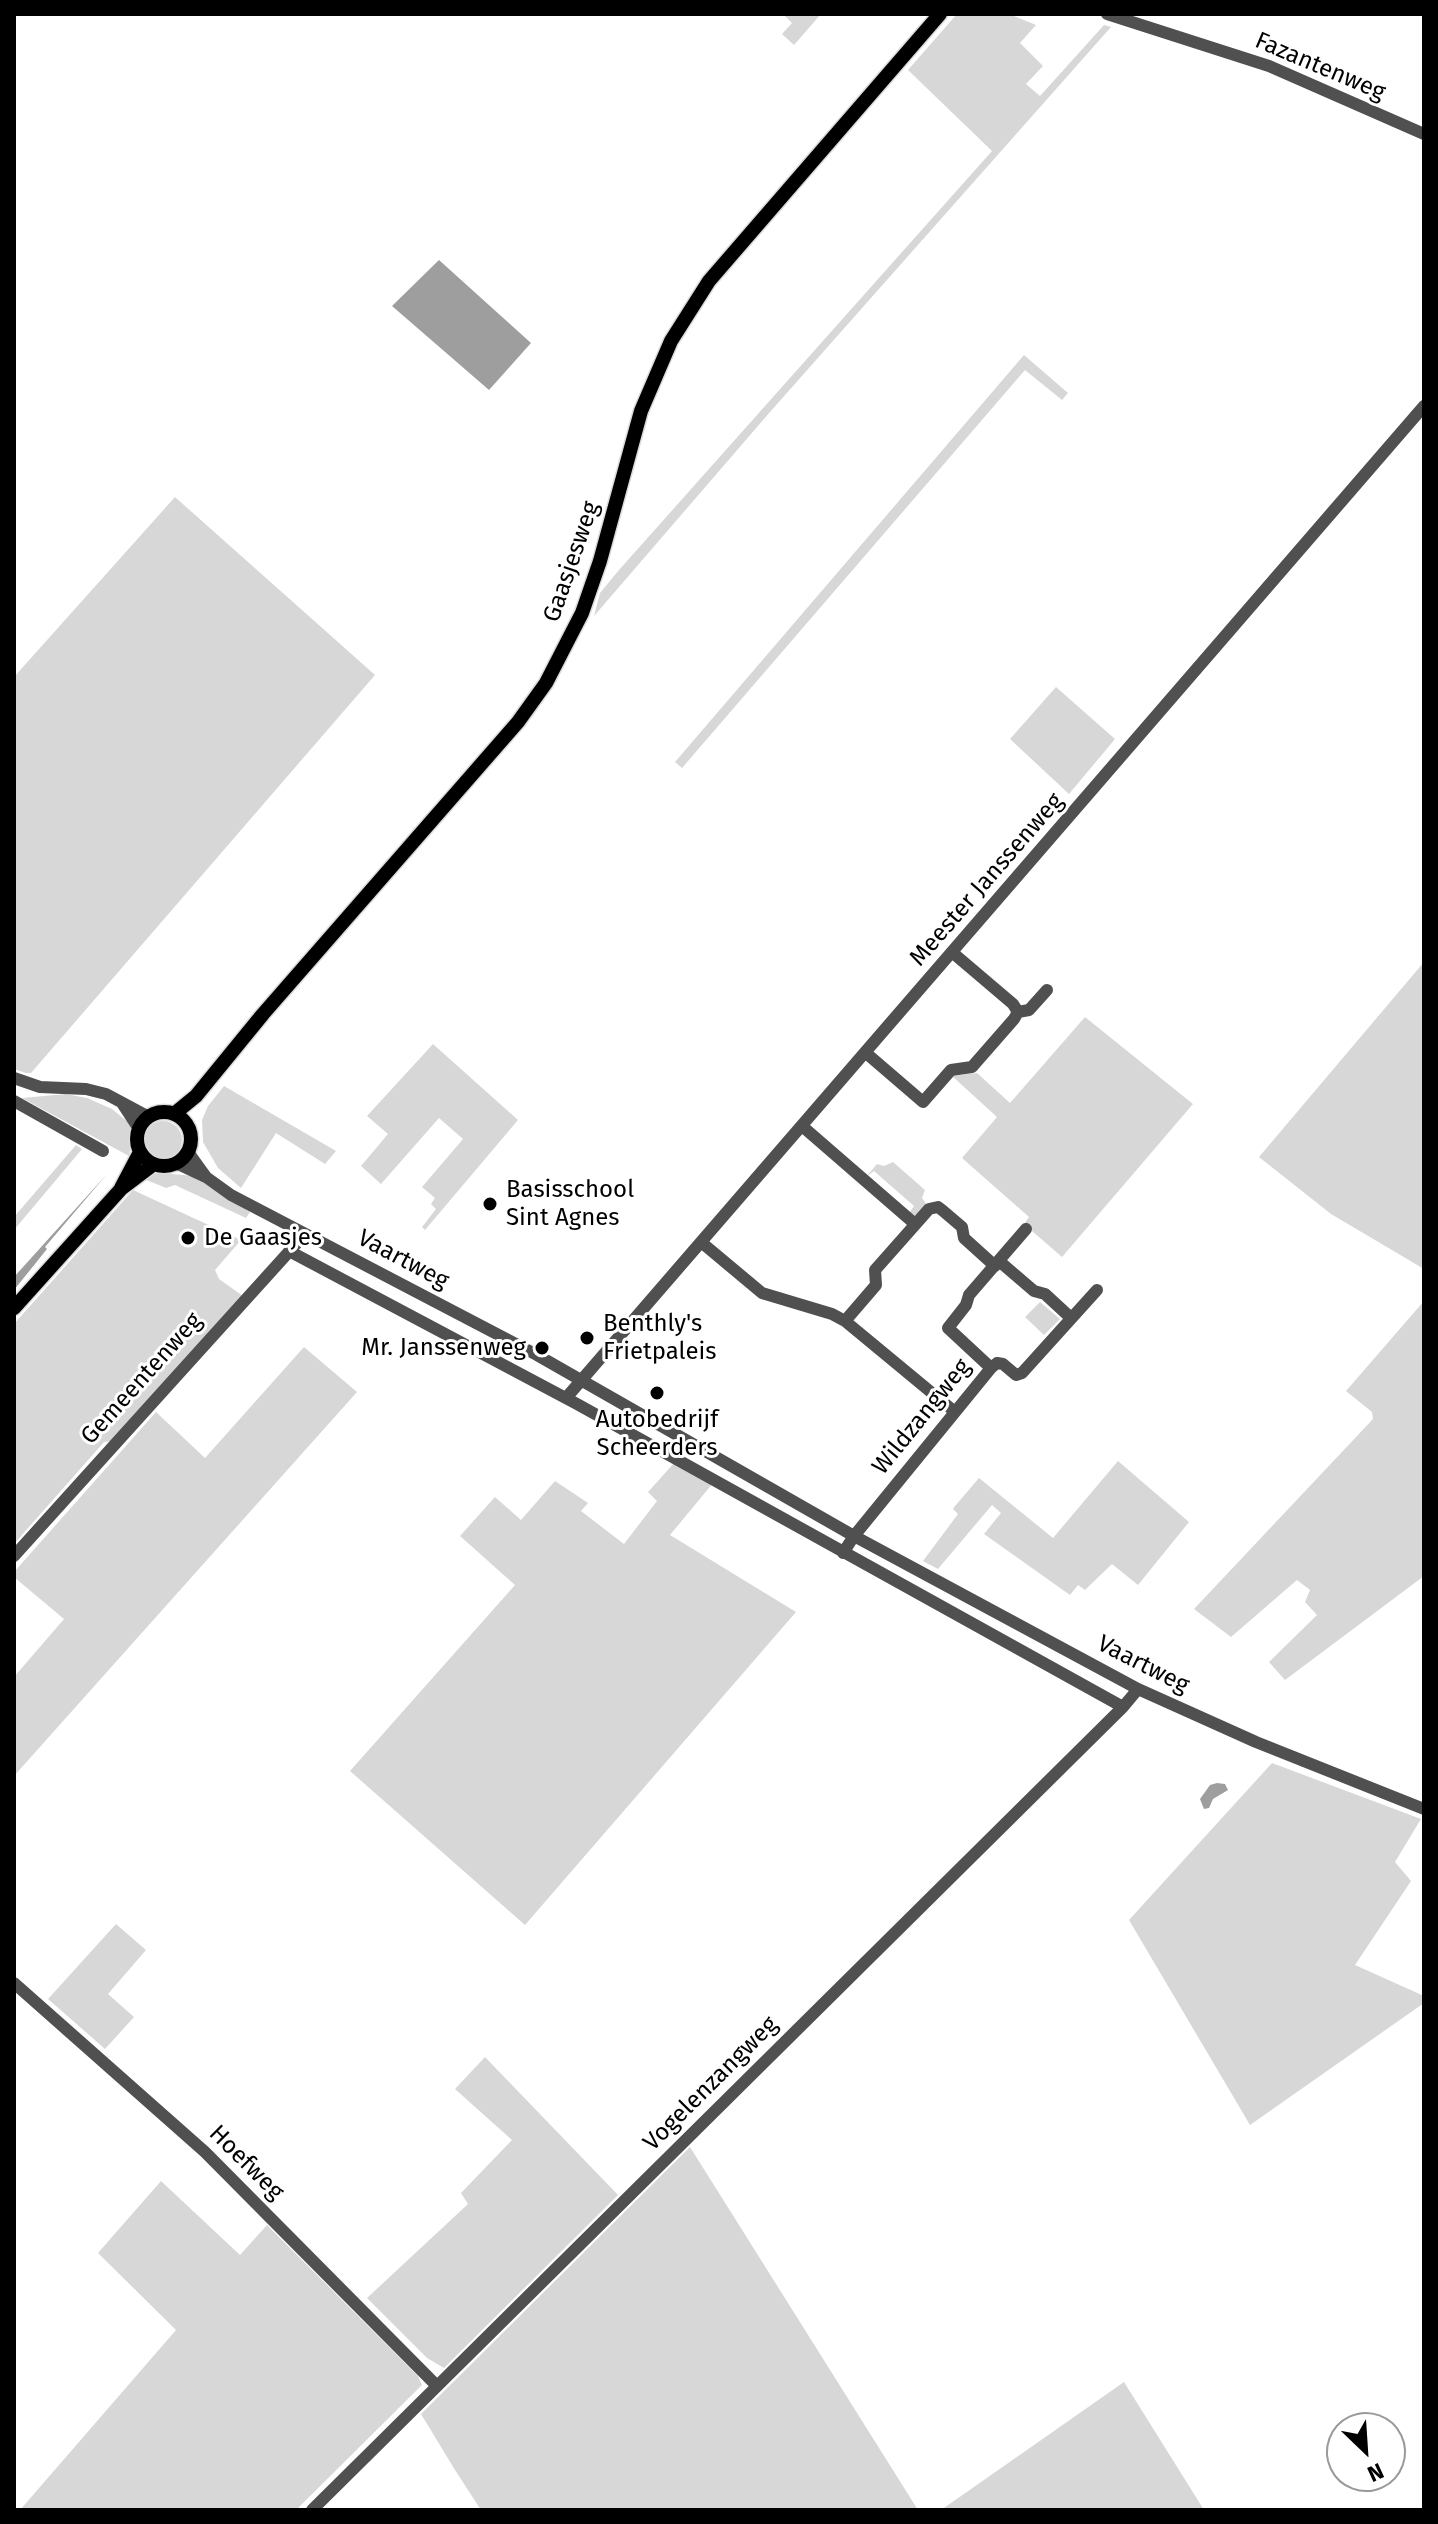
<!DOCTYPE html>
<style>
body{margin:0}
#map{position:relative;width:1438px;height:2524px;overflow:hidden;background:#fff;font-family:"Fira Sans",sans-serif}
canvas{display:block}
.frame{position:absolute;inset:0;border:16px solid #000;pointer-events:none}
.north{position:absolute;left:1326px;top:2412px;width:80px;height:80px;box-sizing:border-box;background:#fff;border:2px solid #999;border-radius:50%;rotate:155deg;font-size:22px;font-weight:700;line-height:32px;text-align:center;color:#000}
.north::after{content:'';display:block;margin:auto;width:28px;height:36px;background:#000;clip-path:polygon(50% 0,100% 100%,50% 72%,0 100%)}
</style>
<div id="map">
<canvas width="1438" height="2524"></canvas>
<div class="frame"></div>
<div class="north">N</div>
</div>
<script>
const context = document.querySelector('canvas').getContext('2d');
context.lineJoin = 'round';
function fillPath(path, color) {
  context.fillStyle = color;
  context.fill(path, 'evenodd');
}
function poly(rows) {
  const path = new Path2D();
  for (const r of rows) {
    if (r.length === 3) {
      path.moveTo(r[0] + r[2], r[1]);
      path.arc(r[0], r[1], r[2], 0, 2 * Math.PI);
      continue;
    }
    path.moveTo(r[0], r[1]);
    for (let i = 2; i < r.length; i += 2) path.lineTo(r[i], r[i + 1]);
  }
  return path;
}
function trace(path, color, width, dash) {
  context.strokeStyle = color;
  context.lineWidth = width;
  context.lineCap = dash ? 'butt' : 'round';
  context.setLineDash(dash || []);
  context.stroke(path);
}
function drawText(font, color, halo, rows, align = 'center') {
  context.font = font + ' "Fira Sans",sans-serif';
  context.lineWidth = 6;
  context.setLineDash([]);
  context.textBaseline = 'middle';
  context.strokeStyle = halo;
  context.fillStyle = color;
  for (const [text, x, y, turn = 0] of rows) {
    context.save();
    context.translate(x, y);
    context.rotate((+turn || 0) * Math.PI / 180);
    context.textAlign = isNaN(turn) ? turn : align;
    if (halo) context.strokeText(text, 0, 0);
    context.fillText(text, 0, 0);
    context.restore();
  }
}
fillPath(poly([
 [783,14,821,14,794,45,782,34,792,23],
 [957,14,1009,14,1036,25,1020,43,1043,66,1026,84,1040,96,1104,25,1111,27,770,412,594,616,600,593,619,570,992,151,908,70],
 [1024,355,1068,393,1062,400,1025,370,682,768,675,762],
 [175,497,375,675,31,1073,26,1073,14,1069,14,677],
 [1056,687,1115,739,1069,794,1010,739],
 [1424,962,1424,1269,1331,1214,1259,1157],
 [1085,1017,1193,1104,1062,1257,1024,1224,1029,1217,962,1158,997,1117,952,1076,977,1073,1010,1103],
 [433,1044,518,1120,425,1230,422,1227,436,1209,431,1204,435,1198,422,1187,463,1139,439,1118,381,1184,361,1166,388,1134,367,1116],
 [224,1086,336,1151,325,1164,276,1133,241,1188,218,1168,203,1142,202,1120,208,1106],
 [66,1094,87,1098,112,1109,128,1122,133,1131,129,1156,22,1098],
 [163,1140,19],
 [76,1145,82,1149,14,1230,14,1217],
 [893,1162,925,1190,922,1198,927,1205,916,1216,909,1213,914,1206,874,1171,866,1177,877,1164,884,1166],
 [161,1173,194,1176,250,1212,246,1218,175,1185,166,1188,144,1179,152,1174],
 [133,1190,241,1240,215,1270,219,1279,243,1296,114,1441,104,1442,14,1544,14,1324],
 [1424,1301,1424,1576,1285,1680,1269,1662,1317,1615,1305,1602,1310,1590,1297,1580,1231,1637,1194,1609,1373,1419,1372,1412,1346,1391],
 [1040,1302,1060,1319,1044,1335,1025,1317],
 [304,1347,357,1392,14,1776,14,1677,64,1619,14,1577,14,1572,156,1412,205,1458],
 [1118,1461,1189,1522,1138,1585,1112,1564,1085,1590,1078,1585,1070,1595,984,1534,1001,1513,992,1505,938,1569,923,1561,958,1514,953,1509,955,1506,979,1478,1053,1538],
 [675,1462,713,1483,670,1535,796,1612,525,1925,350,1771,515,1585,460,1536,495,1497,521,1520,555,1481,588,1503,581,1511,624,1544,657,1501,648,1492],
 [1272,1763,1421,1819,1395,1862,1411,1881,1355,1965,1424,1996,1424,2003,1250,2125,1129,1920],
 [116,1924,146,1950,108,1994,134,2017,105,2049,48,1999],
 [485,2057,618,2195,444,2368,427,2358,367,2298,468,2204,461,2193,512,2140,455,2089],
 [690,2147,918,2510,481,2510,455,2470,421,2414],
 [161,2181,240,2255,267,2225,418,2376,422,2385,296,2510,20,2510,176,2330,98,2253],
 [1124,2382,1204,2510,941,2510,1024,2452]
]), '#d7d7d7');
fillPath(poly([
 [439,260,531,343,489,390,392,306],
 [107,1174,45,1247,47,1249,14,1290,14,1277],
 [1217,1783,1225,1784,1228,1790,1213,1799,1209,1808,1204,1809,1200,1799,1210,1785]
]), '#9e9e9e');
const major = poly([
 [164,1139,27],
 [174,1114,196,1096,263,1014,518,722,546,683,582,613,600,561,641,411,671,341,709,281,940,14],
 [121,1188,140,1152],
 [14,1308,121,1189,154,1164]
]);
trace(major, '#dbdbdb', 17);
trace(poly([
 [1107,14,1269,66,1424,134],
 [1018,1012,1029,1010,1047,990],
 [866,1053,923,1102,951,1070,972,1067,1014,1019,1018,1012,1013,1004,953,953],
 [14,1078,40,1087,86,1089,106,1094,149,1117],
 [14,1101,103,1151],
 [122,1103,139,1129],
 [802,1126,915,1224],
 [188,1152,206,1177],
 [176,1163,206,1177,231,1195,537,1355,854,1536,1138,1689,1256,1742,1424,1809],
 [701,1242,762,1293,832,1314,845,1321,955,1412],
 [289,1251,577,1404,1123,1707],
 [999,1261,1034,1291,1045,1294,1071,1318],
 [845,1321,876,1285,875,1270,929,1209,938,1207,942,1210,962,1227,964,1238,995,1266],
 [991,1368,948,1328,966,1305,969,1295,1026,1229],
 [566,1398,1424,406],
 [843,1553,854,1536,991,1368,997,1363,1003,1364,1016,1375,1022,1373,1097,1290],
 [14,1556,305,1234],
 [14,1983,205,2152,437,2386],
 [312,2510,1123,1707,1138,1689]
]), '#505050', 12);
trace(major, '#000', 14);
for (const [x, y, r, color] of [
 [490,1204,8,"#000"],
 [188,1238,8,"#000"],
 [587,1338,8,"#000"],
 [542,1348,8,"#000"],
 [657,1393,8,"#000"]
]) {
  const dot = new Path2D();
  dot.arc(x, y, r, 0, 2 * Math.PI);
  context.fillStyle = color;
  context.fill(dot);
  trace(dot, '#fff', 3);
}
drawText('24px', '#000', '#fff', [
 ["Fazantenweg",1320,67,23],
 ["Gaasjesweg",572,562,-71],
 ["Meester Janssenweg",987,880,-49],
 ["Vaartweg",403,1260,28],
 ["Gemeentenweg",142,1379,-48],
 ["Wildzangweg",922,1417,-51],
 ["Vaartweg",1143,1665,27],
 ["Vogelenzangweg",711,2084,-45],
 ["Hoefweg",246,2163,45]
]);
drawText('24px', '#000', '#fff', [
 ["Basisschool",506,1190],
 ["Sint Agnes",506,1218],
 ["De Gaasjes",204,1238],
 ["Benthly's",603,1324],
 ["Frietpaleis",603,1352],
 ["Mr. Janssenweg",526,1348,"right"],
 ["Autobedrijf",657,1420,"center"],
 ["Scheerders",657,1448,"center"]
], 'left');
</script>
